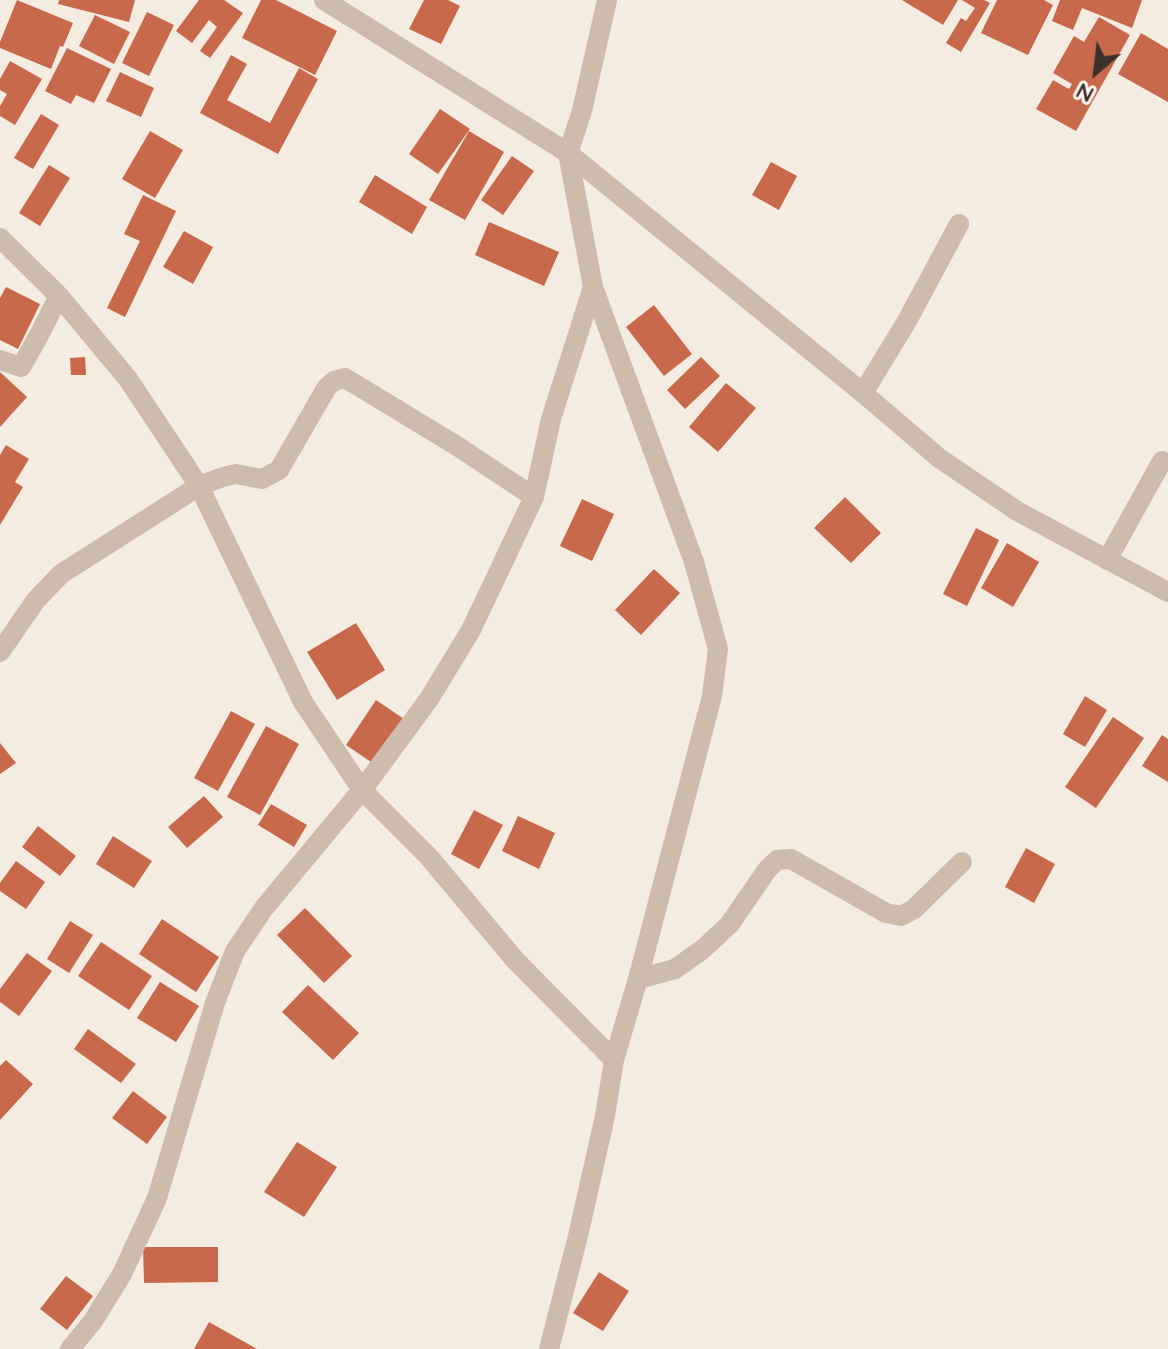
<!DOCTYPE html>
<style>
body{margin:0}
#map{position:relative;width:1168px;height:1349px;overflow:hidden;background:#f4ebe1;font-family:Quicksand,sans-serif}
canvas{display:block}
.north{position:absolute;left:1056px;top:32px;width:80px;height:80px;-webkit-text-stroke:6px #fbf5ee;paint-order:stroke;rotate:208deg;font-size:22px;font-weight:700;line-height:32px;text-align:center;color:#3b302b}
.north::after{content:'';display:block;margin:auto;width:28px;height:36px;background:#3b302b;clip-path:polygon(50% 0,100% 100%,50% 72%,0 100%)}
</style>
<div id="map">
<canvas width="1168" height="1349"></canvas>
<div class="north">N</div>
</div>
<script>
const context = document.querySelector('canvas').getContext('2d');
context.lineJoin = 'round';
function fillPath(path, color) {
  context.fillStyle = color;
  context.fill(path, 'evenodd');
}
function poly(rows) {
  const path = new Path2D();
  for (const r of rows) {
    path.moveTo(r[0], r[1]);
    for (let i = 2; i < r.length; i += 2) path.lineTo(r[i], r[i + 1]);
  }
  return path;
}
function trace(path, color, width, dash) {
  context.strokeStyle = color;
  context.lineWidth = width;
  context.lineCap = dash ? 'butt' : 'round';
  context.setLineDash(dash || []);
  context.stroke(path);
}
fillPath(poly([
 [17,0,73,23,63,47,60,46,51,69,0,48,0,42],
 [59,0,135,0,129,22,58,4],
 [199,0,224,0,243,13,210,58,200,51,217,27,209,20,192,43,176,31],
 [261,0,276,0,337,31,315,75,242,38],
 [424,0,448,0,460,6,441,44,409,29],
 [902,0,958,0,943,25],
 [962,0,984,0,990,3,961,52,946,43,961,18,966,21,975,8],
 [997,0,1044,0,1053,5,1028,55,981,33],
 [1060,0,1142,0,1132,28,1082,8,1073,30,1052,21],
 [147,12,174,25,149,76,122,63],
 [95,15,130,32,114,64,79,46],
 [1099,17,1130,35,1076,131,1036,109,1053,80,1069,89,1072,84,1053,73,1074,36,1084,42],
 [1141,33,1168,49,1168,102,1118,74],
 [67,48,111,69,94,103,76,95,71,104,45,91],
 [231,55,247,64,227,100,270,123,299,68,318,79,278,154,200,113],
 [10,61,42,79,15,125,0,116,0,106,7,94,0,90,0,79],
 [120,72,154,88,141,117,106,101],
 [440,109,470,129,438,174,409,154],
 [41,114,59,125,33,169,14,158],
 [150,131,183,150,155,198,122,179],
 [469,131,504,152,465,220,429,200],
 [512,156,534,171,503,215,481,200],
 [771,162,797,176,779,210,752,195],
 [49,165,70,178,40,226,19,213],
 [375,175,427,207,412,234,359,202],
 [143,195,176,211,125,317,107,308,140,241,124,234],
 [489,222,559,252,544,286,475,255],
 [184,231,213,247,193,284,163,267],
 [6,287,40,304,18,349,0,340,0,298],
 [654,305,692,354,664,376,626,327],
 [85,357,86,375,71,375,70,358],
 [701,357,720,376,685,409,667,390],
 [0,372,27,397,0,427],
 [726,383,756,408,718,452,689,427],
 [6,445,29,459,15,482,23,487,0,525,0,455],
 [845,497,881,533,851,563,814,528],
 [582,499,614,514,592,561,560,546],
 [976,528,999,540,967,606,943,594],
 [1007,543,1039,562,1013,607,981,588],
 [654,569,680,593,641,635,615,610],
 [356,623,385,670,337,700,307,652],
 [1085,696,1107,710,1085,747,1063,734],
 [376,700,407,721,377,766,346,745],
 [231,711,255,724,218,791,194,778],
 [1113,717,1144,738,1096,808,1065,787],
 [266,726,299,744,260,815,227,797],
 [1162,735,1168,739,1168,782,1142,766],
 [0,743,16,763,0,774],
 [204,796,223,817,187,848,168,827],
 [271,804,307,825,294,847,258,825],
 [474,810,503,825,479,869,451,854],
 [518,816,555,833,539,869,502,851],
 [38,826,76,856,60,876,22,847],
 [113,836,152,861,134,888,96,864],
 [1026,848,1055,864,1034,903,1005,887],
 [16,861,45,882,26,909,0,891,0,883],
 [305,908,352,956,324,983,277,935],
 [162,919,219,957,196,992,139,954],
 [70,921,93,935,69,973,47,959],
 [101,942,152,976,129,1010,78,976],
 [27,953,52,971,19,1016,0,1002,0,989],
 [160,982,199,1006,176,1042,137,1018],
 [308,985,359,1033,333,1060,282,1012],
 [88,1029,136,1064,121,1083,74,1049],
 [6,1060,33,1084,0,1120,0,1066],
 [133,1091,167,1117,147,1144,112,1118],
 [297,1142,337,1167,304,1217,264,1192],
 [143,1247,218,1247,218,1282,144,1283],
 [599,1272,629,1291,603,1331,573,1313],
 [66,1276,93,1296,67,1330,40,1309],
 [209,1322,257,1349,194,1349]
]), '#c8694b');
trace(poly([
 [0,238,59,296,128,379,199,486,303,702,362,790,429,857,515,960,614,1060],
 [0,360,21,367,37,339,59,296],
 [863,393,907,321,959,224],
 [1107,560,1162,461],
 [0,652,36,600,61,574,199,486,223,477,236,474,262,479,279,470,327,387,334,381,345,378,457,446,534,497],
 [638,979,675,969,703,949,729,925,767,870,777,860,791,859,886,913,901,916,914,909,962,862],
 [70,1349,93,1321,122,1274,157,1198,215,1003,235,951,264,908,362,790,429,699,471,630,534,497,551,419,593,287,568,153,582,111,607,0],
 [549,1349,578,1236,605,1116,614,1060,638,979,712,696,718,649,694,562,593,287]
]), '#cdbbac', 20);
trace(poly([
 [324,0,568,153,863,393,939,458,1017,511,1168,592]
]), '#cdbbac', 20);
</script>
